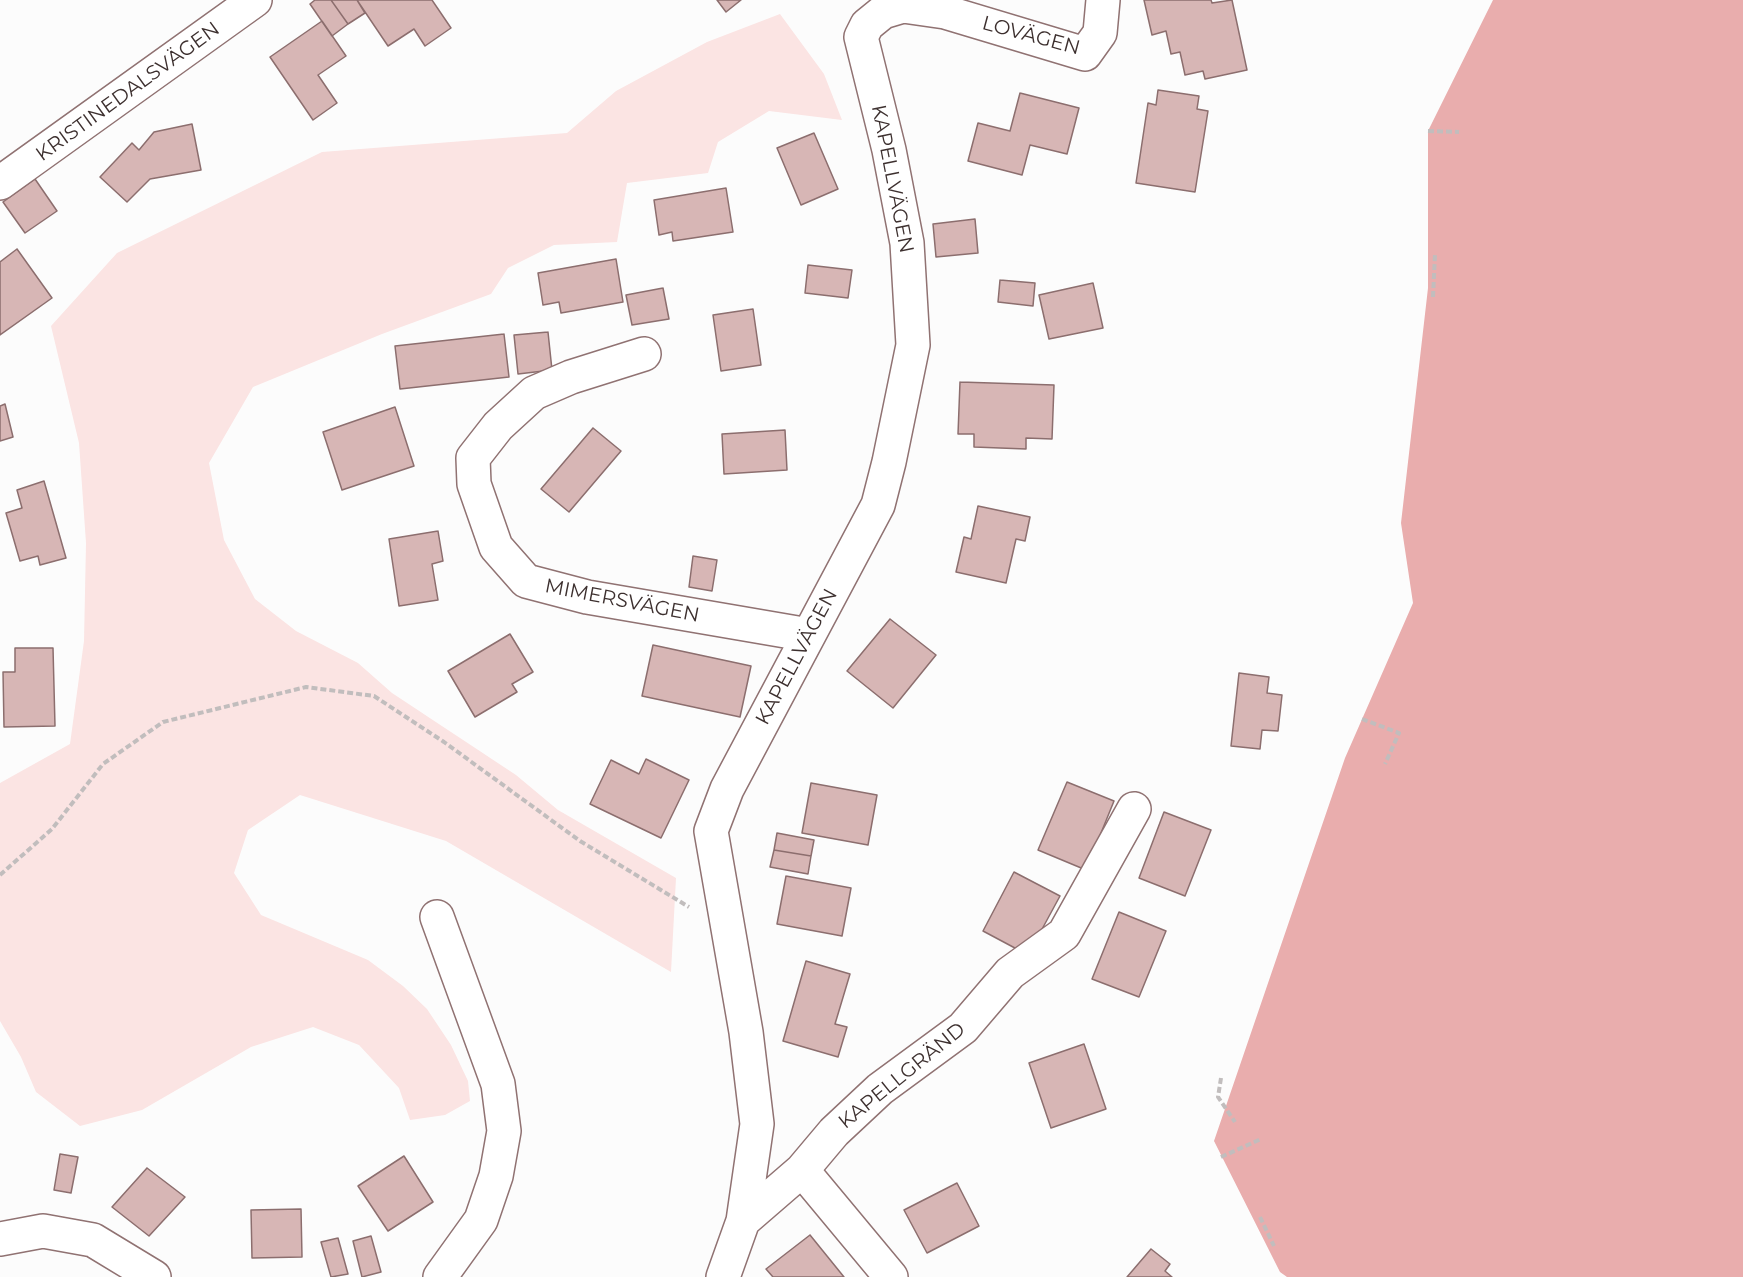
<!DOCTYPE html>
<meta charset="utf-8">
<style>
body{margin:0}
canvas{display:block;background:#fcfcfc}
</style>
<canvas width="1743" height="1277"></canvas>
<script>
const context = document.querySelector('canvas').getContext('2d');
context.lineJoin = 'round';
function fillPath(path, color) {
  context.fillStyle = color;
  context.fill(path, 'evenodd');
}
function poly(rows) {
  const path = new Path2D();
  for (const r of rows) {
    path.moveTo(r[0], r[1]);
    for (let i = 2; i < r.length; i += 2) path.lineTo(r[i], r[i + 1]);
  }
  return path;
}
function trace(path, color, width, dash) {
  context.strokeStyle = color;
  context.lineWidth = width;
  context.lineCap = dash ? 'butt' : 'round';
  context.setLineDash(dash || []);
  context.stroke(path);
}
function drawText(font, color, halo, rows, align = 'center') {
  context.font = font + ' Montserrat,sans-serif';
  context.lineWidth = 5;
  context.setLineDash([]);
  context.textBaseline = 'middle';
  context.strokeStyle = halo;
  context.fillStyle = color;
  for (const [text, x, y, turn = 0] of rows) {
    context.save();
    context.translate(x, y);
    context.rotate((+turn || 0) * Math.PI / 180);
    context.textAlign = isNaN(turn) ? turn : align;
    if (halo) context.strokeText(text, 0, 0);
    context.fillText(text, 0, 0);
    context.restore();
  }
}
fillPath(poly([
 [780,14,824,74,842,120,769,111,718,142,708,173,627,183,617,242,554,245,508,268,491,294,382,334,253,387,209,463,224,540,255,599,296,631,358,663,392,693,516,775,558,810,676,878,671,972,446,841,300,795,248,830,234,873,261,915,368,960,403,986,427,1009,451,1045,468,1081,470,1101,445,1115,410,1120,399,1088,359,1045,313,1027,251,1047,142,1110,80,1126,36,1092,21,1057,0,1021,0,783,70,744,84,641,86,543,79,443,51,326,117,253,322,152,567,133,616,91,707,42]
]), '#fbe4e3');
fillPath(poly([
 [1493,0,1743,0,1743,1277,1287,1277,1280,1272,1214,1141,1345,758,1413,603,1401,523,1428,288,1428,131]
]), '#e9adad');
const building = poly([
 [315,0,331,0,348,24,332,36,310,4,315,0],
 [331,0,357,0,365,13,348,24,331,0],
 [357,0,432,0,451,28,425,46,414,29,388,46,357,0],
 [717,0,741,0,726,12,717,0],
 [1144,0,1211,0,1212,3,1232,0,1247,70,1205,79,1203,71,1185,75,1180,52,1171,54,1166,31,1152,35,1144,0],
 [322,21,346,56,318,75,337,103,313,120,270,57,322,21],
 [1158,90,1199,96,1197,109,1208,111,1195,192,1136,183,1148,103,1156,105,1158,90],
 [1020,93,1079,108,1067,154,1030,145,1022,175,968,161,978,123,1010,131,1020,93],
 [192,124,201,170,150,179,127,202,100,177,132,143,139,150,154,132,192,124],
 [814,133,838,189,801,205,777,148,814,133],
 [35,179,57,211,25,233,3,202,35,179],
 [726,188,733,232,673,241,672,232,659,235,654,200,726,188],
 [975,219,978,253,936,257,933,224,975,219],
 [17,249,52,298,0,335,0,262,17,249],
 [616,259,623,302,561,313,559,302,543,305,538,273,616,259],
 [808,265,852,270,848,298,805,293,808,265],
 [1000,280,1035,283,1033,306,998,302,1000,280],
 [1093,283,1103,328,1049,339,1039,295,1093,283],
 [663,288,669,319,632,325,626,295,663,288],
 [753,309,761,365,721,371,713,315,753,309],
 [548,332,552,370,518,374,514,335,548,332],
 [504,334,509,377,400,389,395,346,504,334],
 [960,382,1054,385,1052,439,1026,438,1026,449,974,447,974,434,958,434,960,382],
 [5,404,13,437,0,441,0,406,5,404],
 [395,407,414,466,342,490,323,432,395,407],
 [593,428,621,451,569,512,541,489,593,428],
 [785,430,787,470,724,474,722,434,785,430],
 [44,481,66,558,40,565,38,556,20,561,6,513,22,508,17,490,44,481],
 [978,506,1030,517,1025,541,1016,539,1006,583,956,572,964,537,971,539,978,506],
 [438,531,443,561,432,564,438,600,399,606,389,539,438,531],
 [693,556,717,560,712,591,689,587,693,556],
 [890,619,936,655,893,708,847,671,890,619],
 [510,634,533,672,512,684,517,692,475,717,448,671,510,634],
 [653,645,751,666,740,717,642,696,653,645],
 [15,648,53,648,55,726,4,727,3,672,15,672,15,648],
 [1239,673,1269,677,1267,693,1282,695,1278,731,1262,730,1260,749,1231,746,1239,673],
 [646,759,689,780,661,838,590,804,611,760,639,774,646,759],
 [1067,782,1114,801,1086,870,1038,850,1067,782],
 [811,783,877,795,868,845,802,833,811,783],
 [1164,812,1211,830,1185,896,1139,878,1164,812],
 [777,833,814,840,811,856,774,850,777,833],
 [774,850,811,856,808,874,770,867,774,850],
 [1014,872,1060,896,1028,955,983,931,1014,872],
 [786,876,851,888,842,936,777,924,786,876],
 [1119,912,1166,931,1139,997,1092,979,1119,912],
 [806,961,850,974,835,1024,847,1027,838,1057,783,1041,806,961],
 [1084,1044,1106,1109,1051,1128,1029,1063,1084,1044],
 [60,1154,78,1157,71,1193,54,1190,60,1154],
 [404,1156,433,1202,388,1231,358,1186,404,1156],
 [147,1168,185,1197,149,1236,112,1207,147,1168],
 [957,1183,979,1226,927,1253,904,1210,957,1183],
 [301,1209,302,1257,252,1258,251,1210,301,1209],
 [810,1235,844,1277,773,1277,766,1269,810,1235],
 [371,1236,381,1272,362,1277,353,1241,371,1236],
 [338,1238,348,1274,331,1277,321,1242,338,1238],
 [1151,1249,1170,1264,1165,1271,1172,1277,1127,1277,1151,1249]
]);
fillPath(building, '#d7b6b5');
trace(building, '#8c6e6e', 1.5);
const minor = poly([
 [0,183,255,0],
 [644,354,571,377,534,393,498,426,473,458,474,484,496,547,526,581,587,597,809,635],
 [437,917,498,1084,504,1131,496,1176,481,1220,440,1277],
 [802,1170,891,1277],
 [743,1221,802,1170,834,1132,880,1089,963,1028,1010,973,1064,934,1134,809],
 [0,1239,43,1231,93,1240,154,1277],
 [723,1277,743,1221,757,1124,746,1032,711,831,727,789,878,505,889,462,913,345,907,243,889,150,861,37,867,25,883,12,903,6,945,12,1085,54,1100,33,1103,0]
]);
trace(minor, '#907272', 36);
trace(poly([
 [1428,131,1459,132],
 [1433,297,1435,254],
 [1362,719,1399,733,1385,764],
 [0,875,52,829,103,764,163,722,306,687,374,696,444,742,580,841,689,907],
 [1221,1078,1218,1097,1235,1122],
 [1221,1157,1261,1139],
 [1260,1217,1274,1246]
]), '#c1bdbd', 4, [6, 3]);
trace(minor, '#fff', 33);
drawText('20px', '#3d302f', '#fff', [
 ["LOVÄGEN",1031,36,15],
 ["KRISTINEDALSVÄGEN",128,92,-36],
 ["KAPELLVÄGEN",892,179,79],
 ["MIMERSVÄGEN",622,601,11],
 ["KAPELLVÄGEN",797,657,-62],
 ["KAPELLGRÄND",902,1076,-39]
]);
</script>
